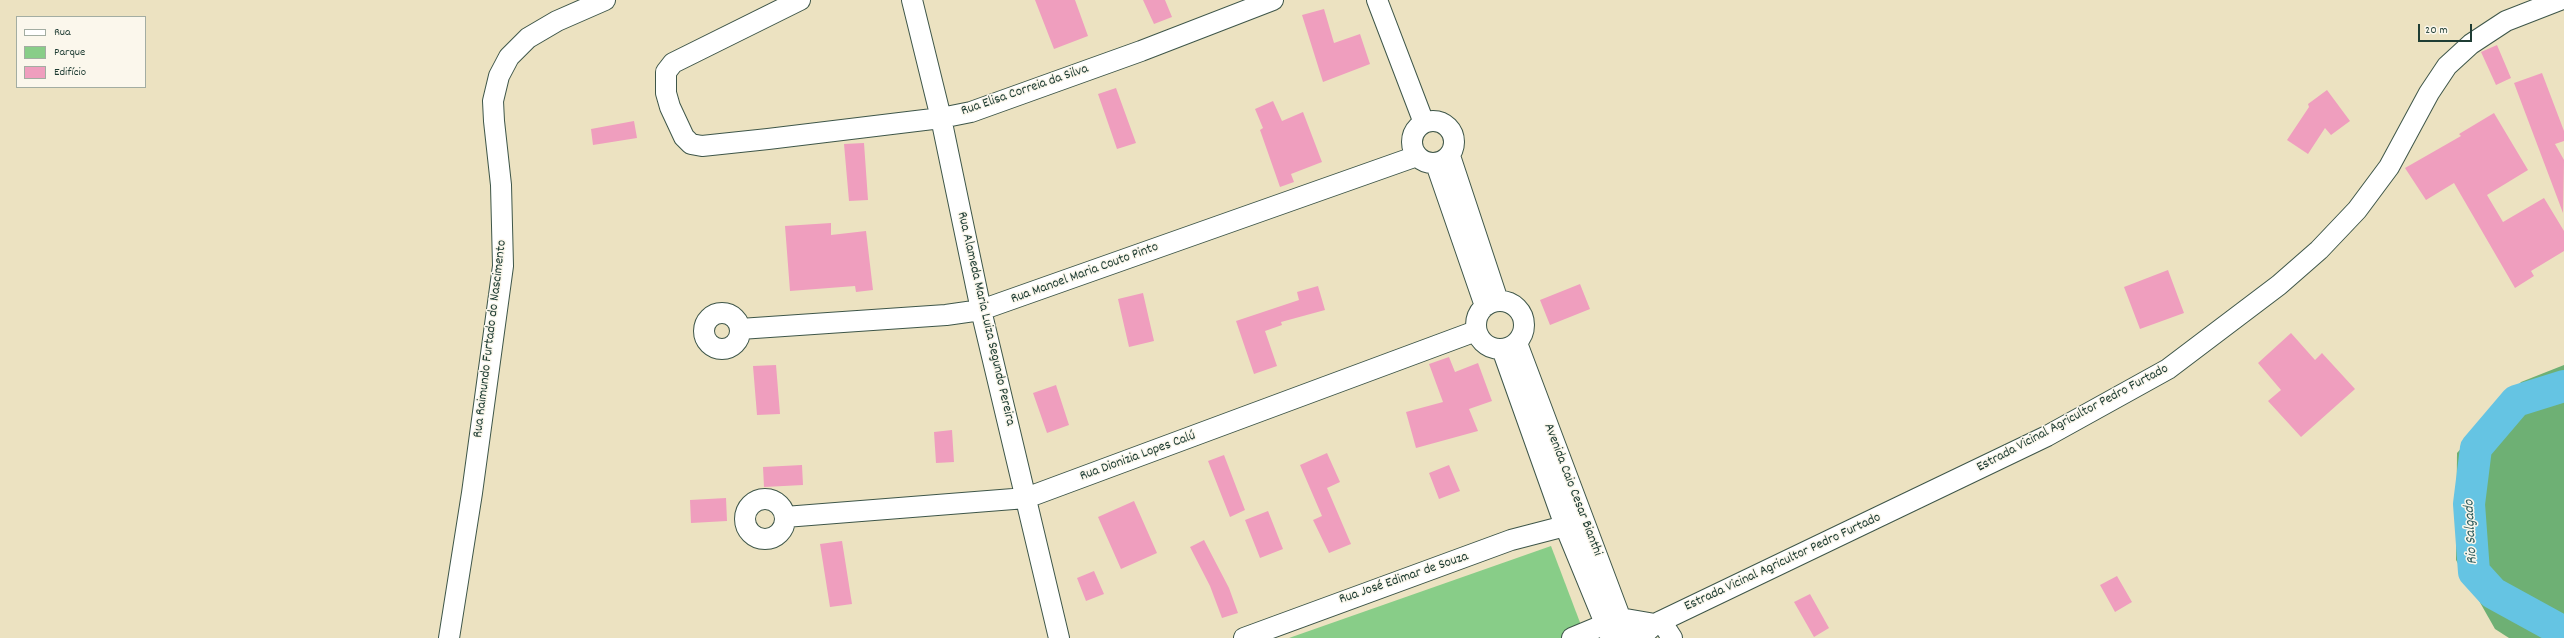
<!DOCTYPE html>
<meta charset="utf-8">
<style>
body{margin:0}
#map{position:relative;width:2564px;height:638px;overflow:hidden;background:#ece2c1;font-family:Dekko,sans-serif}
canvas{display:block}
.legend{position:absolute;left:16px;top:16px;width:130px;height:72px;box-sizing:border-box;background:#fbf7ec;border:1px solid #a3ada2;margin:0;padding:5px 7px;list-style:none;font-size:12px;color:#1f3d34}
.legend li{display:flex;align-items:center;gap:8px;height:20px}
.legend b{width:20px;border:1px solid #a3ada2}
.scale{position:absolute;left:2418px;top:24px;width:54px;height:18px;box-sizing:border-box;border:2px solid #1f3d34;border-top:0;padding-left:5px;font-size:12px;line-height:14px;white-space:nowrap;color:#1f3d34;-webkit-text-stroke:3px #fbf7ec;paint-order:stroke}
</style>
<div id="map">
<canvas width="2564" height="638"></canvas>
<ul class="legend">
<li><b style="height:5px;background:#fff"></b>Rua</li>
<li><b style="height:11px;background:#88cd88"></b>Parque</li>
<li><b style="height:11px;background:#ef9ebe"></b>Edifício</li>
</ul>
<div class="scale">20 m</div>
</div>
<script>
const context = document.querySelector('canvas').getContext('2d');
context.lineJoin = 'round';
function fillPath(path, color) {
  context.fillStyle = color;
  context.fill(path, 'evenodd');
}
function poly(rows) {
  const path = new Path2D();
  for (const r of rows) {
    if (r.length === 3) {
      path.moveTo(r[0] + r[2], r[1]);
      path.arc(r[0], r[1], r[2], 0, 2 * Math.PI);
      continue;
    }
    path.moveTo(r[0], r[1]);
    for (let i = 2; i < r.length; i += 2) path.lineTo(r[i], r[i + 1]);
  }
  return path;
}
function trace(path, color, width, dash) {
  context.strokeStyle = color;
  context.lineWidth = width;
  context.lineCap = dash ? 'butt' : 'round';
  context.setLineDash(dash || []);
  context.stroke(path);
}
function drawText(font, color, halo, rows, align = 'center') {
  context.font = font + ' Dekko,sans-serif';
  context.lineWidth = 3;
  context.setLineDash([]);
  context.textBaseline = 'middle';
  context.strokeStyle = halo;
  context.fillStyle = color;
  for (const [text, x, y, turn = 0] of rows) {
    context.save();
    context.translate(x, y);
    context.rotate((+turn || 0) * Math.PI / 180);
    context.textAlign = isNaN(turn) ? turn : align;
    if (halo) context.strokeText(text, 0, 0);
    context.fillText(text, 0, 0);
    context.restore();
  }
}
fillPath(poly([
 [1551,546,1584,633,1572,638,1289,638]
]), '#88cd88');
fillPath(poly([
 [2564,365,2564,638,2509,638,2495,629,2456,560,2457,453,2521,382]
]), '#6eb074');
trace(poly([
 [2564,386,2516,401,2476,448,2469,504,2474,572,2493,593,2564,632]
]), '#65c4e3', 32);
fillPath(poly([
 [1035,0,1075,0,1088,36,1054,49],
 [1143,0,1165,0,1172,17,1154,24],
 [1324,9,1334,43,1360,34,1370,64,1323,82,1302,15],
 [2497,45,2511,78,2496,85,2481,52],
 [2542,73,2564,131,2564,141,2555,144,2564,160,2563,213,2514,83],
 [1116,88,1136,143,1117,149,1098,94],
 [2327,90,2350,121,2331,135,2325,128,2308,154,2287,140,2309,107,2308,104],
 [1273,101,1282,121,1303,112,1322,162,1291,174,1294,182,1280,187,1260,130,1263,128,1255,109],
 [2494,113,2528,170,2487,195,2503,222,2544,198,2564,231,2564,251,2531,271,2534,276,2515,288,2454,183,2426,200,2405,168,2461,136,2459,134],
 [634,121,637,138,593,145,591,129],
 [864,143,868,200,849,201,844,144],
 [831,223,831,235,866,231,873,290,856,292,855,286,790,291,785,226],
 [2168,270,2184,313,2140,329,2124,287],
 [1580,284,1590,309,1550,325,1540,300],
 [1318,286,1325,310,1281,322,1282,325,1265,331,1277,366,1254,374,1236,321,1299,300,1297,292],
 [1143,293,1154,341,1129,347,1118,299],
 [2291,333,2315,360,2322,353,2355,389,2301,437,2268,401,2281,390,2258,363],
 [1449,357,1455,372,1478,363,1492,401,1469,409,1478,431,1416,448,1406,412,1443,402,1429,364],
 [776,365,780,414,757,415,753,366],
 [1056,385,1069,425,1047,433,1033,393],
 [952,430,954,462,936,463,934,432],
 [1327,453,1340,482,1327,488,1351,544,1329,553,1313,520,1322,516,1300,465],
 [1224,455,1245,510,1230,517,1208,461],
 [802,465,803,485,764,487,763,467],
 [1449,465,1460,491,1439,499,1429,473],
 [726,498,727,521,691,523,690,500],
 [1134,501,1157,553,1121,569,1098,517],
 [1268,511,1283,549,1260,558,1245,520],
 [1204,540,1229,588,1238,613,1222,618,1210,586,1190,547],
 [842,541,852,604,830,607,820,544],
 [1094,571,1104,594,1086,601,1077,578],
 [2117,576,2132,602,2115,612,2100,585],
 [1810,594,1829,628,1814,637,1794,602]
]), '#ef9ebe');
const street = poly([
 [800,0,673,63,666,72,666,93,670,107,684,137,691,144,702,146,768,139,941,118,971,112,1141,51,1273,0],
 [912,0,941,118,981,310,1059,638],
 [1377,0,1424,123],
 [1433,142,21],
 [1450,156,1498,301],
 [1436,164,1485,306],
 [1500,325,24],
 [722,331,18],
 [740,329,946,315,981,310,1417,156],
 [1517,343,1628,638],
 [1502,349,1565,526,1611,638],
 [765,519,20],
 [785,517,1026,498,1476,331],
 [1661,621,1672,638],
 [449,638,472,493,503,266,501,185,494,121,493,101,499,76,509,57,528,38,557,21,605,0],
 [1244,638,1511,540,1565,526],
 [1572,638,1620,618,1655,624],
 [1640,638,1655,624,2047,436,2168,369,2279,285,2319,250,2357,210,2389,167,2429,93,2447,66,2471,44,2506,21,2560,0]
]);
trace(street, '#3e5649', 22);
trace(street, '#fff', 20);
drawText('14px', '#1f3d34', '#fbf7ec', [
 ["Rua Elisa Correia da Silva",1025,91,-19],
 ["Rua Manoel Maria Couto Pinto",1085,274,-20],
 ["Rua Alameda Maria Luiza Segundo Pereira",985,319,77],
 ["Rua Raimundo Furtado do Nascimento",491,339,-83],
 ["Estrada Vicinal Agricultor Pedro Furtado",2073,419,-28],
 ["Rua Dionizia Lopes Calú",1138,457,-20],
 ["Avenida Caio Cesar Bianthi",1572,490,69],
 ["Estrada Vicinal Agricultor Pedro Furtado",1783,563,-25],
 ["Rua José Edimar de Souza",1404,579,-19]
]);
drawText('italic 15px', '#305f60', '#fbf7ec', [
 ["Rio Salgado",2472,532,-93]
]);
</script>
